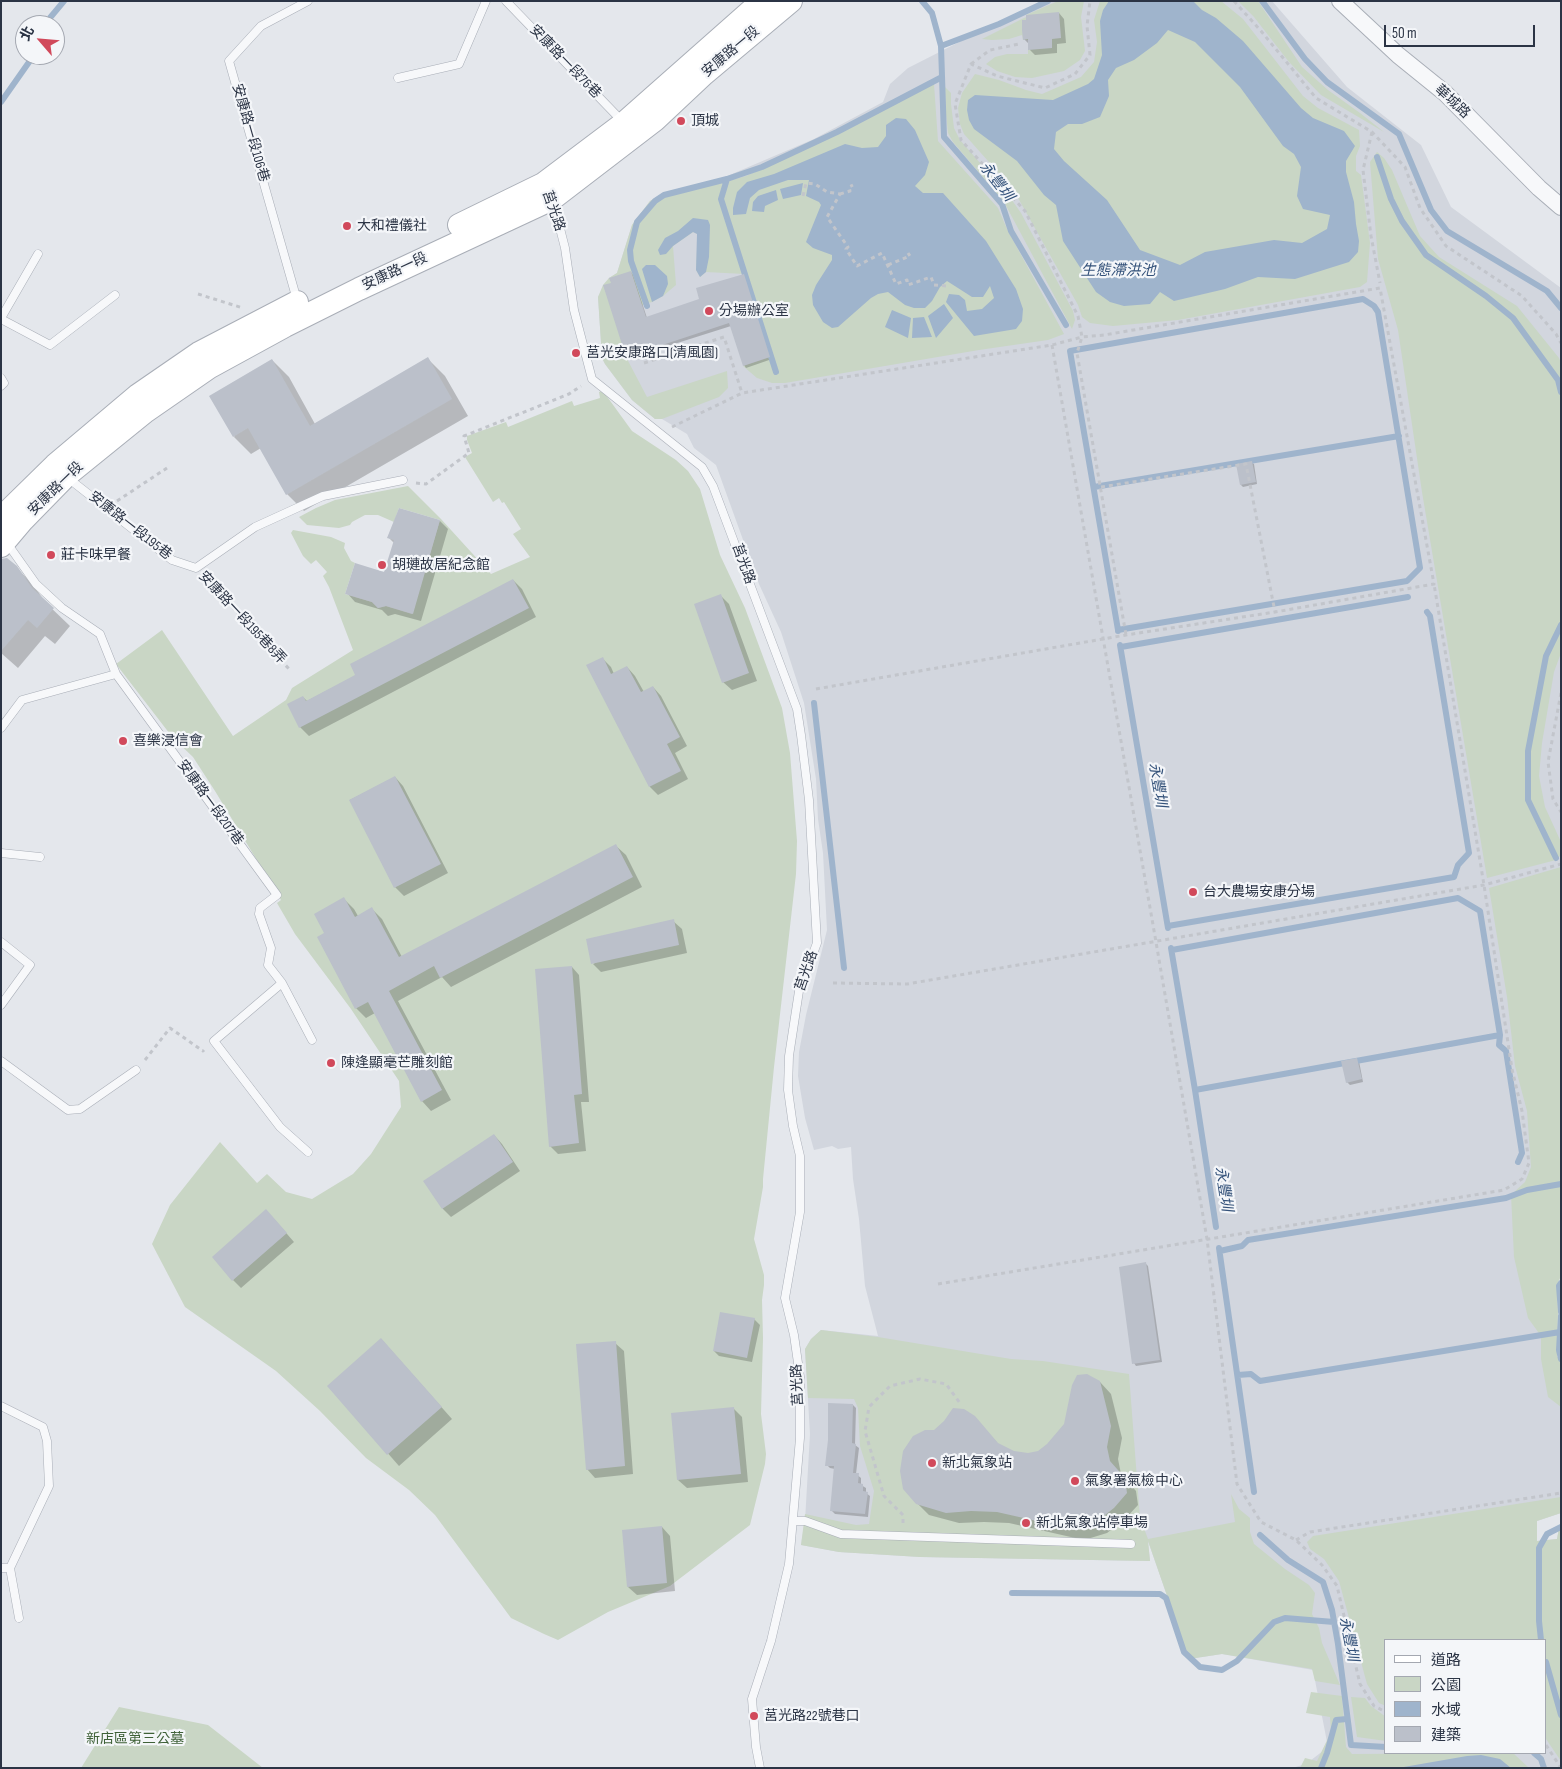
<!DOCTYPE html>
<meta charset="utf-8">
<style>
body{margin:0}
#map{position:relative;width:1562px;height:1769px;overflow:hidden;background:#e4e7ec;font-family:"Sofia Sans Condensed","Noto Sans TC",sans-serif}
canvas{display:block}
.frame{position:absolute;inset:0;border:2px solid #2b3445;pointer-events:none}
.legend{position:absolute;left:1384px;top:1639px;width:162px;height:115px;box-sizing:border-box;background:#f4f6f9;border:1px solid #a4a8b1;margin:0;padding:6px 9px;list-style:none;font-size:15px;color:#2b3445}
.legend li{display:flex;align-items:center;gap:10px;height:25px}
.legend b{width:25px;border:1px solid #a4a8b1}
.north{position:absolute;left:15px;top:15px;width:50px;height:50px;box-sizing:border-box;background:#f4f6f9;border:1px solid #a4a8b1;border-radius:50%;rotate:297deg;font-size:14px;font-weight:700;line-height:20px;text-align:center;color:#2b3445}
.north::after{content:'';display:block;margin:auto;width:18px;height:22px;background:#d1495b;clip-path:polygon(50% 0,100% 100%,50% 72%,0 100%)}
.scale{position:absolute;left:1384px;top:25px;width:151px;height:22px;box-sizing:border-box;border:2px solid #2b3445;border-top:0;padding-left:6px;font-size:15px;line-height:18px;white-space:nowrap;color:#2b3445;-webkit-text-stroke:4px #f4f6f9;paint-order:stroke}
</style>
<div id="map">
<canvas width="1562" height="1769"></canvas>
<div class="frame"></div>
<ul class="legend">
<li><b style="height:6px;background:#fff"></b>道路</li>
<li><b style="height:14px;background:#c9d6c5"></b>公園</li>
<li><b style="height:14px;background:#9fb4cc"></b>水域</li>
<li><b style="height:14px;background:#bbc0ca"></b>建築</li>
</ul>
<div class="north">北</div>
<div class="scale">50 m</div>
</div>
<script>
const context = document.querySelector('canvas').getContext('2d');
context.lineJoin = 'round';
function fillPath(path, color) {
  context.fillStyle = color;
  context.fill(path, 'evenodd');
}
function poly(rows) {
  const path = new Path2D();
  for (const r of rows) {
    path.moveTo(r[0], r[1]);
    for (let i = 2; i < r.length; i += 2) path.lineTo(r[i], r[i + 1]);
  }
  return path;
}
function trace(path, color, width, dash) {
  context.strokeStyle = color;
  context.lineWidth = width;
  context.lineCap = dash ? 'butt' : 'round';
  context.setLineDash(dash || []);
  context.stroke(path);
}
function drawText(font, color, halo, rows, align = 'center') {
  context.font = font + ' "Sofia Sans Condensed","Noto Sans TC",sans-serif';
  context.lineWidth = 4.5;
  context.setLineDash([]);
  context.textBaseline = 'middle';
  context.strokeStyle = halo;
  context.fillStyle = color;
  for (const [text, x, y, turn = 0] of rows) {
    context.save();
    context.translate(x, y);
    context.rotate((+turn || 0) * Math.PI / 180);
    context.textAlign = isNaN(turn) ? turn : align;
    if (halo) context.strokeText(text, 0, 0);
    context.fillText(text, 0, 0);
    context.restore();
  }
}
fillPath(poly([
 [1044,1,1272,1,1347,87,1421,145,1451,207,1561,288,1561,1259,1542,1357,1561,1368,1561,1513,1537,1521,1537,1541,1557,1539,1559,1528,1561,1528,1561,1768,1292,1768,1306,1764,1328,1747,1313,1670,1222,1654,1189,1659,1148,1541,1150,1561,920,1557,839,1552,801,1545,805,1521,810,1434,805,1349,811,1339,821,1330,878,1336,865,1286,859,1219,853,1179,851,1147,838,1149,832,1146,814,1150,805,1118,798,1076,799,1052,806,1015,827,930,823,853,818,819,816,779,804,703,781,632,759,584,716,465,694,448,687,434,662,419,655,419,632,400,605,364,602,358,598,297,609,278,617,273,632,225,650,201,663,193,725,177,814,139,883,102,890,84,908,68,973,35],
 [1386,1640,1546,1640,1546,1753,1386,1753]
]), '#d2d6de');
fillPath(poly([
 [1058,1,1084,1,1081,17,1085,51,1080,60,1064,71,1032,78,1015,77,997,71,986,64,995,57,1007,54,1028,54,1028,40,1023,40,1022,35,1009,39,992,40,982,39,1026,17,1026,15],
 [1100,1,1221,1,1243,19,1303,96,1318,108,1359,130,1360,146,1356,156,1356,171,1361,175,1370,243,1367,282,1360,287,1178,320,1113,326,1090,323,1082,317,1078,305,1013,189,964,134,960,124,958,108,962,93,975,74,999,80,1026,90,1042,94,1081,77,1094,62,1097,42,1094,20],
 [1238,1,1258,1,1302,67,1328,90,1360,113,1384,132,1321,95,1289,62,1254,17],
 [934,84,938,141,998,208,1007,229,1064,334,1048,340,979,350,785,383,772,383,757,378,743,366,770,357,744,274,706,272,700,277,696,270,698,234,693,232,673,246,676,285,663,296,652,302,642,305,626,357,647,397,727,371,728,388,719,397,662,419,655,419,632,400,605,364,602,358,598,297,603,285,609,278,617,273,632,225,650,201,663,193,721,178,722,183,746,176,818,143],
 [945,87,951,93,951,104,954,128,960,140,1009,196,1021,213,1073,311,1075,320,1072,329,1004,202,953,142,948,133,946,114],
 [1377,152,1384,158,1392,170,1420,236,1439,257,1517,306,1559,358,1561,363,1561,653,1554,672,1542,743,1539,776,1545,807,1561,842,1561,855,1556,860,1487,878,1422,492,1398,330,1378,259,1370,162],
 [603,391,632,431,676,460,688,471,700,489,720,555,745,608,782,708,790,753,797,841,796,874,774,1067,763,1179,763,1187,754,1239,764,1275,764,1285,762,1300,763,1338,761,1414,766,1454,765,1464,750,1525,670,1586,608,1612,558,1640,544,1634,511,1618,435,1515,409,1490,366,1458,320,1411,276,1371,185,1307,152,1244,170,1205,220,1142,257,1183,267,1174,286,1192,312,1199,353,1174,371,1154,401,1107,399,1081,351,1009,295,934,277,903,281,900,215,791,193,757,173,738,116,664,162,630,233,736,286,700,292,688,353,650,329,587,323,576,327,572,316,560,311,564,303,556,291,533,293,530,331,537,345,543,344,548,351,561,355,563,345,594,372,602,378,608,386,606,412,614,440,520,399,508,394,522,378,515,365,515,352,522,350,525,339,528,307,525,299,517,316,508,335,500,408,486,441,519,491,574,530,557,513,534,521,529,504,502,502,503,499,498,493,502,465,457,472,453,467,440,467,436,506,422,508,427,572,401,574,406,600,398,599,392],
 [1561,867,1561,1276,1557,1285,1558,1312,1557,1356,1561,1362,1561,1407,1548,1397,1541,1359,1541,1336,1528,1318,1514,1257,1511,1195,1525,1182,1531,1167,1527,1111,1515,1066,1507,997,1489,888],
 [821,1330,878,1337,1011,1359,1043,1361,1129,1374,1140,1518,1148,1539,1235,1522,1231,1494,1239,1509,1250,1518,1250,1532,1254,1544,1285,1569,1309,1585,1315,1593,1312,1614,1319,1628,1322,1643,1340,1685,1315,1681,1312,1669,1222,1654,1189,1659,1148,1541,1150,1561,920,1557,839,1552,801,1545,805,1514,856,1525,869,1524,874,1491,860,1446,858,1408,854,1399,808,1398,805,1349,811,1339],
 [1561,1497,1561,1513,1537,1521,1537,1541,1557,1539,1559,1528,1561,1528,1561,1761,1546,1739,1546,1640,1386,1640,1386,1706,1379,1703,1367,1684,1339,1581,1324,1559,1310,1549,1307,1542,1313,1536],
 [1311,1692,1342,1696,1346,1747,1352,1754,1513,1753,1529,1768,1300,1768,1305,1758,1317,1761,1331,1732,1330,1717,1306,1713],
 [1351,1697,1365,1698,1371,1706,1386,1717,1386,1741,1357,1737],
 [119,1707,208,1725,263,1768,81,1768]
]), '#c9d6c5');
fillPath(poly([
 [1109,1,1193,1,1202,10,1216,18,1243,41,1301,108,1313,118,1344,131,1355,146,1346,161,1346,172,1354,202,1356,224,1359,241,1358,252,1349,262,1295,279,1258,277,1225,289,1174,301,1160,292,1150,304,1124,306,1110,302,1096,292,1063,241,1056,205,1044,195,1017,161,974,129,969,120,967,110,968,100,975,95,1053,100,1088,84,1094,79,1102,55,1100,21,1103,10],
 [1168,30,1195,42,1240,87,1283,146,1294,154,1301,167,1297,196,1303,209,1330,215,1327,229,1302,243,1274,240,1205,252,1180,265,1140,250,1107,200,1064,161,1054,149,1056,132,1068,124,1082,124,1100,117,1109,96,1108,80,1116,68,1134,60,1157,43],
 [896,118,906,119,915,130,929,162,925,175,915,186,923,193,943,193,986,241,1016,289,1023,309,1022,321,1016,329,974,336,946,302,949,294,959,295,965,300,967,311,982,309,994,298,990,286,983,297,972,297,947,281,940,287,932,301,925,308,914,308,905,305,888,292,878,294,871,298,838,327,832,328,823,322,813,305,812,295,816,285,832,260,832,255,813,248,806,242,821,205,819,202,806,196,809,180,788,180,759,190,750,198,746,214,733,215,733,208,737,192,747,182,774,174,845,144,862,148,878,147,886,136,886,125],
 [803,183,801,195,783,199,780,189],
 [776,190,778,200,765,206,764,212,752,211,753,202,758,196],
 [693,218,708,220,710,225,709,257,706,272,700,277,696,270,697,234,693,232,673,246,666,254,660,255,658,250,665,238,678,231],
 [646,265,655,265,667,276,668,284,663,296,652,302,642,269],
 [944,304,953,318,936,338,928,316],
 [892,310,911,318,908,338,885,327],
 [924,317,932,337,912,338,913,318],
 [1481,1755,1500,1759,1511,1768,1398,1768,1467,1756]
]), '#9fb4cc');
fillPath(poly([
 [1059,13,1064,19,1066,43,1057,44,1057,53,1035,55,1030,50,1029,44,1024,39],
 [631,272,633,275,647,318,701,300,743,275,746,278,772,359,746,368,744,365,731,326,630,358,627,356,613,284],
 [428,359,445,376,468,416,304,511,287,494,261,448,251,454,234,437,272,360,289,377,315,424],
 [1251,462,1254,464,1257,484,1243,487,1241,485],
 [400,509,440,521,448,529,421,621,395,614,388,616,382,610,355,602,347,593,385,573,394,543,389,538],
 [1,567,16,567,33,585,46,603,70,626,55,644,45,636,18,668,1,653],
 [513,580,522,589,536,617,309,736,300,727,303,697,307,701,357,675],
 [721,596,729,604,757,681,732,690,723,682],
 [602,658,611,667,614,674,627,667,635,676,644,692,653,687,661,696,687,746,675,753,688,779,658,795,650,787],
 [395,777,403,786,448,873,404,896,395,887,350,800],
 [616,846,626,855,642,887,451,987,442,977,398,1001,451,1100,431,1111,422,1101,375,1013,366,1018,356,1008,325,934,344,899,354,909,358,916,372,909,382,919,402,957],
 [673,921,682,929,687,953,601,972,593,964],
 [572,967,579,975,589,1102,581,1102,586,1151,558,1154,550,1146],
 [1357,1059,1359,1061,1363,1082,1350,1085,1347,1082],
 [494,1135,502,1144,520,1171,451,1217,443,1209,425,1181],
 [274,1219,294,1242,241,1288,233,1280],
 [1146,1264,1148,1266,1162,1362,1136,1366,1134,1363],
 [754,1319,760,1325,752,1362,719,1356,714,1351],
 [381,1339,452,1419,399,1466,329,1386],
 [615,1343,624,1351,633,1474,595,1478,587,1469],
 [1100,1382,1111,1394,1122,1438,1118,1459,1121,1474,1136,1491,1138,1505,1125,1519,1107,1533,1084,1540,1009,1523,984,1522,959,1523,929,1515,917,1503,935,1431,974,1417,1000,1446,1014,1452,1028,1454,1038,1452,1048,1445],
 [853,1405,856,1408,855,1445,859,1448,856,1474,861,1478,861,1485,866,1488,866,1493,870,1496,868,1517,835,1514,831,1510,835,1469,830,1468,827,1465],
 [734,1409,742,1417,748,1482,687,1488,678,1480],
 [662,1527,670,1536,675,1591,637,1595,628,1587]
]), '#0003');
trace(poly([
 [922,1,932,13,941,46,944,137,1002,204,1011,231,1066,325],
 [1262,1,1305,59,1327,82,1399,134,1431,210,1447,231,1547,291,1561,308],
 [44,25,64,1],
 [941,46,999,24,1048,1],
 [1,102,34,55],
 [1377,157,1391,199,1402,221,1426,255,1486,296,1513,318,1558,380,1561,392],
 [727,179,721,199,776,372],
 [647,306,631,261,630,250,637,222,655,201,664,195,727,179,762,167,837,132,942,77],
 [1094,487,1399,436],
 [1118,630,1407,581,1420,568,1378,312,1374,306,1363,299,1070,351,1118,630,1118,631],
 [1120,645,1168,928],
 [1121,647,1408,597],
 [814,703,844,968],
 [1556,858,1528,800,1528,751,1546,656,1561,625],
 [1168,926,1454,877,1458,865,1469,853,1430,616,1427,612],
 [1171,948,1195,1090,1216,1227],
 [1172,950,1458,898,1480,911,1500,1035,1195,1090],
 [1500,1035,1499,1045,1506,1051,1522,1153,1518,1162],
 [1219,1248,1254,1492],
 [1220,1251,1242,1246,1248,1240,1506,1198,1527,1190,1561,1184],
 [1561,1283,1559,1286,1561,1312],
 [1561,1316,1559,1350,1561,1359],
 [1238,1375,1251,1374,1260,1381,1560,1332],
 [1260,1535,1288,1560,1323,1582,1332,1610,1338,1644,1351,1745,1386,1747],
 [1012,1593,1160,1594,1166,1598,1184,1652,1200,1667,1222,1670,1237,1661,1274,1622,1285,1618,1334,1622],
 [1541,1640,1539,1621,1539,1548,1547,1534,1561,1527],
 [1546,1662,1561,1715],
 [1534,1753,1541,1759,1544,1768],
 [1321,1768,1327,1753,1336,1720,1347,1719]
]), '#9fb4cc', 6);
fillPath(poly([
 [1059,12,1061,38,1052,39,1052,48,1028,50,1028,39,1023,40,1022,30,1022,20,1026,20,1026,15],
 [631,271,646,317,699,299,696,288,744,274,770,357,743,366,729,323,626,357,603,285,611,283,609,278],
 [428,357,452,399,286,495,248,428,233,437,209,396,272,359,310,426],
 [1252,461,1256,482,1240,485,1236,464],
 [399,508,440,520,413,614,386,606,378,608,372,602,345,594,355,563,384,572,394,540,387,538],
 [7,558,17,566,32,588,54,608,37,628,28,620,1,651,1,559],
 [513,579,529,608,299,728,287,704,303,696,306,701,355,675,350,664],
 [721,594,749,673,722,683,694,604],
 [603,657,611,674,627,666,641,692,653,686,680,737,667,744,681,771,649,787,586,665],
 [395,776,441,864,394,888,349,800],
 [616,844,633,877,440,978,434,966,389,991,442,1090,421,1102,368,1002,355,1009,317,937,324,933,314,914,344,897,355,917,372,907,399,957],
 [674,919,679,945,591,964,586,939],
 [572,966,582,1094,574,1095,579,1143,549,1147,535,969],
 [1357,1058,1362,1079,1346,1083,1341,1061],
 [494,1134,513,1162,442,1209,423,1181],
 [266,1209,287,1233,232,1281,212,1257],
 [1146,1262,1160,1360,1132,1364,1119,1267],
 [720,1312,755,1318,747,1358,713,1351],
 [381,1338,442,1407,387,1455,327,1386],
 [616,1341,625,1466,586,1470,576,1344],
 [1087,1374,1100,1381,1111,1426,1107,1447,1110,1461,1125,1478,1127,1493,1114,1508,1096,1522,1072,1529,997,1512,971,1511,946,1513,916,1504,903,1489,900,1471,903,1451,913,1436,925,1430,934,1430,944,1421,953,1408,964,1409,975,1416,998,1443,1014,1451,1028,1453,1038,1451,1047,1444,1064,1424,1072,1385,1077,1375],
 [828,1403,853,1404,852,1443,856,1444,853,1473,859,1473,858,1483,863,1484,863,1491,868,1492,865,1514,830,1511,834,1466,825,1466,828,1440],
 [734,1407,741,1474,677,1480,671,1413],
 [662,1526,667,1583,627,1587,622,1530]
]), '#bbc0ca');
const lane = poly([
 [506,1,623,122],
 [398,78,459,64,486,1],
 [553,201,565,248,574,310,592,379,702,467,713,486,797,709,801,735,809,800,817,943,799,991,789,1056,788,1090,793,1126,800,1156,800,1212,785,1298,794,1335,800,1377,800,1438,789,1564,771,1641,752,1699,756,1747,760,1768],
 [297,300,229,61,261,26,308,1],
 [1,318,38,254],
 [1,319,50,345,115,295],
 [1,378,4,383,1,386],
 [68,478,172,560,196,568,255,527,323,496,403,480],
 [7,543,36,584,62,608,100,634,116,674,277,895,260,908,259,914,271,948,268,965,282,983,312,1040],
 [1,728,22,700,116,674],
 [1,853,40,857],
 [1,942,30,965,1,1005],
 [282,983,214,1041,280,1127,308,1152],
 [1,1061,68,1110,80,1109,136,1070],
 [1,1406,43,1427,47,1441,49,1486,10,1568],
 [793,1521,805,1521,841,1534,1131,1544],
 [1,1568,10,1568,19,1618]
]);
const street = poly([
 [1340,1,1398,55,1445,93,1539,188,1561,207]
]);
const secondary = poly([
 [459,225,543,184,624,123,762,1],
 [1,518,55,465,138,395,199,353,297,302],
 [1,546,23,520,66,476,145,412,210,367,285,326,359,289,552,199,655,120,704,74,791,1]
]);
trace(lane, '#a9aeb7', 9);
trace(street, '#a9aeb7', 18);
trace(secondary, '#a9aeb7', 24);
trace(poly([
 [1234,1,1261,31,1316,98,1372,132,1405,167,1420,208,1446,246,1522,296,1556,334,1561,343],
 [971,64,990,50,1019,44],
 [1372,132,1363,170,1371,236,1380,283],
 [840,194,850,191,849,187,853,185],
 [803,196,806,183,815,184,827,192,840,194,827,217,848,247,846,249,857,266,882,253,896,284,907,280,908,285,931,277,934,285,947,286],
 [888,265,910,256,908,253],
 [198,294,243,308],
 [1052,345,1156,942,1207,1239,1237,1484,1261,1522,1296,1540,1322,1565,1337,1586,1360,1684,1374,1706,1386,1712],
 [644,363,724,337,742,393],
 [672,427,742,393,1052,345,1082,337,1078,316,1025,211,961,140,955,104,971,64,997,76,1045,88,1075,74,1090,55,1087,26,1090,1],
 [416,483,426,484,469,453,464,436,569,394,581,386],
 [1101,487,1246,464,1275,612],
 [117,501,167,468],
 [205,577,289,669],
 [816,689,1126,635,1275,612,1434,584,1380,288,1104,335,1082,337,1077,353,1126,635],
 [1561,693,1548,762,1553,799,1561,812],
 [833,983,907,984,1484,885,1561,864],
 [145,1060,170,1028,203,1051,204,1050],
 [938,1284,1504,1190,1522,1179,1529,1163,1522,1111,1512,1069,1484,885,1434,584],
 [903,1523,903,1515,884,1496,865,1431,869,1407,890,1386,920,1379,946,1384,960,1403],
 [1296,1540,1310,1532,1561,1493],
 [1546,1745,1561,1768]
]), '#c2c5cb', 3, [4, 4]);
trace(lane, '#f7f8fa', 8);
trace(street, '#f7f8fa', 16);
trace(secondary, '#fff', 22);
for (const [x, y, r, color] of [
 [681,121,5,"#d1495b"],
 [347,226,5,"#d1495b"],
 [709,311,5,"#d1495b"],
 [576,353,5,"#d1495b"],
 [51,555,5,"#d1495b"],
 [382,565,5,"#d1495b"],
 [123,741,5,"#d1495b"],
 [1193,892,5,"#d1495b"],
 [331,1063,5,"#d1495b"],
 [932,1463,5,"#d1495b"],
 [1075,1481,5,"#d1495b"],
 [1026,1523,5,"#d1495b"],
 [754,1716,5,"#d1495b"]
]) {
  const dot = new Path2D();
  dot.arc(x, y, r, 0, 2 * Math.PI);
  context.fillStyle = color;
  context.fill(dot);
  trace(dot, '#f4f6f9', 2);
}
drawText('14px', '#2b3445', '#f4f6f9', [
 ["安康路一段",731,52,-40],
 ["安康路一段76巷",565,62,46],
 ["華城路",1452,102,43],
 ["安康路一段106巷",250,133,74],
 ["莒光路",553,211,71],
 ["安康路一段",395,272,-25],
 ["安康路一段",56,489,-44],
 ["安康路一段195巷",130,526,38],
 ["莒光路",743,564,70],
 ["安康路一段195巷8弄",242,618,47],
 ["安康路一段207巷",210,803,54],
 ["莒光路",807,971,-71],
 ["莒光路",798,1385,-93]
]);
drawText('14px', '#2b3445', '#f4f6f9', [
 ["頂城",691,121],
 ["大和禮儀社",357,226],
 ["分場辦公室",719,311],
 ["莒光安康路口(清風園)",586,353],
 ["莊卡味早餐",61,555],
 ["胡璉故居紀念館",392,565],
 ["喜樂浸信會",133,741],
 ["台大農場安康分場",1203,892],
 ["陳逢顯毫芒雕刻館",341,1063],
 ["新北氣象站",942,1463],
 ["氣象署氣檢中心",1085,1481],
 ["新北氣象站停車場",1036,1523],
 ["莒光路22號巷口",764,1716]
], 'left');
drawText('14px', '#3f6138', '#f4f6f9', [
 ["新店區第三公墓",135,1739]
]);
drawText('italic 15px', '#34527a', '#f4f6f9', [
 ["永豐圳",996,182,52],
 ["生態滯洪池",1118,271],
 ["永豐圳",1157,785,80],
 ["永豐圳",1223,1189,81],
 ["永豐圳",1348,1639,79]
]);
</script>
